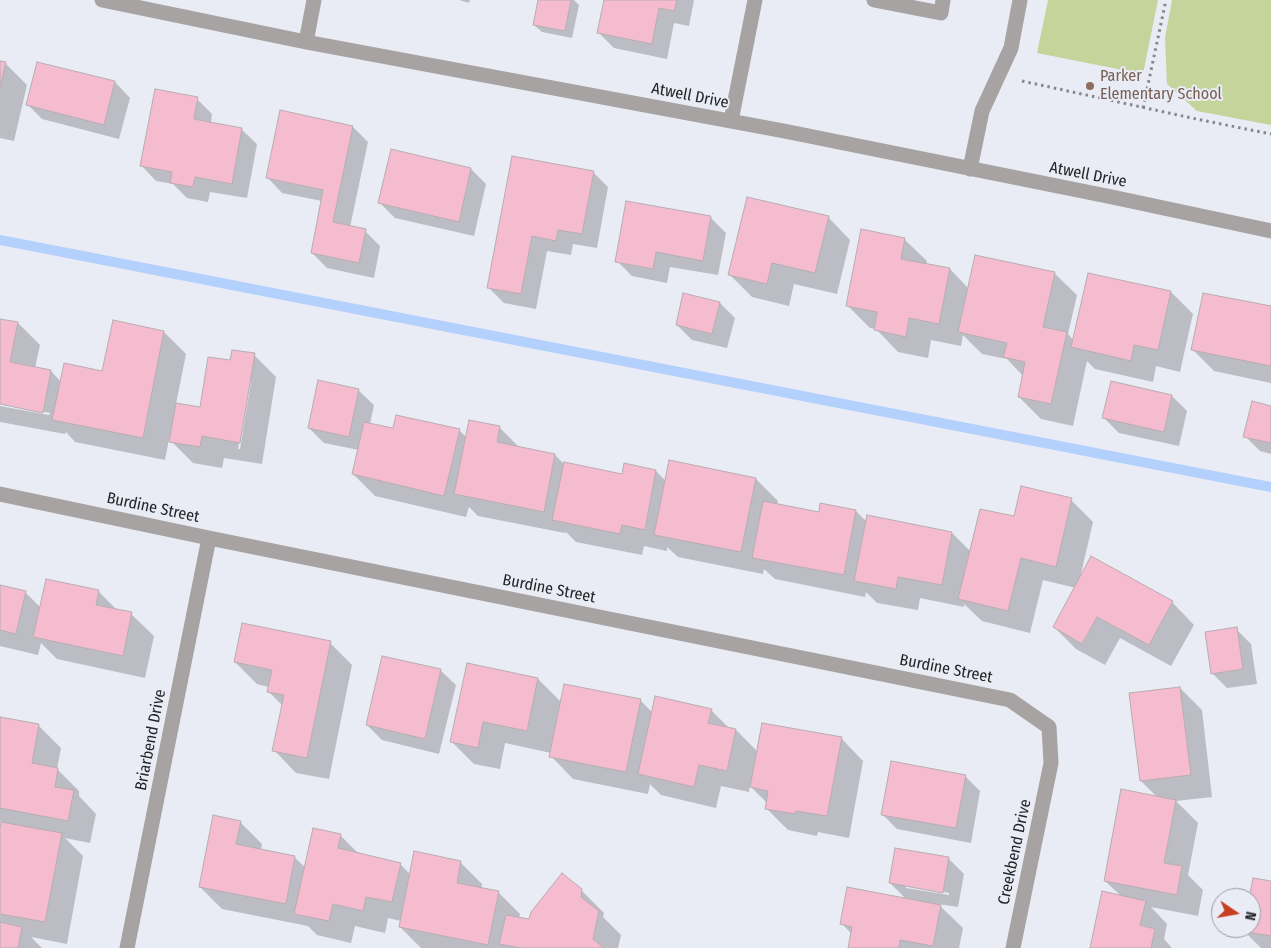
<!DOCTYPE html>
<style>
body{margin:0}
#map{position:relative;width:1271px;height:948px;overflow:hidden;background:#eaecf5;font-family:"Fira Sans Condensed",sans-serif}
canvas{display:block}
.north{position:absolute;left:1211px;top:888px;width:50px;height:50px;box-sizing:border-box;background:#eaecf5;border:1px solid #9a9ca3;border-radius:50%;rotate:102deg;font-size:14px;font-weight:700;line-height:20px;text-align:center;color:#232427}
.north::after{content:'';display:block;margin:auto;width:18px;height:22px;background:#c73d22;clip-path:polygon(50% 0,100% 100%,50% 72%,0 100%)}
</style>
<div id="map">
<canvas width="1271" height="948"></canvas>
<div class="north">N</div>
</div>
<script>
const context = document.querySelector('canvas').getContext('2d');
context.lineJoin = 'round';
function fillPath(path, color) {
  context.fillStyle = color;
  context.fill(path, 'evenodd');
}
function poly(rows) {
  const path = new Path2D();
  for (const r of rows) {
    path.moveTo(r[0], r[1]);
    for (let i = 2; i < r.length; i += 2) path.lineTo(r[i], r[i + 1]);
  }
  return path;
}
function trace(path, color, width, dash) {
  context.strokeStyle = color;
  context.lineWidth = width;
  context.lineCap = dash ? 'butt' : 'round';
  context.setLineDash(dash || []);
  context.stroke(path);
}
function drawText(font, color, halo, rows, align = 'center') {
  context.font = font + ' "Fira Sans Condensed",sans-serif';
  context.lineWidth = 4;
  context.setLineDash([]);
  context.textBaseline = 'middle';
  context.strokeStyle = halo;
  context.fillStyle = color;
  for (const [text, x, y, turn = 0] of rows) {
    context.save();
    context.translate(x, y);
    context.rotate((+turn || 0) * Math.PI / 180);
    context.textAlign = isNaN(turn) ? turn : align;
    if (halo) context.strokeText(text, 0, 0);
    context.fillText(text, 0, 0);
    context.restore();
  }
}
fillPath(poly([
 [1048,0,1158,0,1143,74,1037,53],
 [1172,0,1271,0,1271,125,1197,111,1167,84,1165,38]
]), '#c4d49b');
fillPath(poly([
 [459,0,470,0,469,3],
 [539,0,574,0,579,5,572,38,542,32,534,25],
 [605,0,694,0,689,26,674,23,667,59,614,48,599,33],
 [0,62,5,63,27,85,14,141,0,138],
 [38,63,115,82,130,98,119,139,42,119,27,104],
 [197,99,212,114,211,123,241,129,257,144,247,198,210,192,208,202,187,198,173,184,156,181,141,165],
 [353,127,368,142,350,227,365,231,380,246,374,278,327,268,312,253,322,201,282,193,267,177],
 [513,157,593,172,608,187,597,248,573,244,571,255,547,251,536,309,504,303,489,288],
 [471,169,486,184,474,236,395,218,380,203],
 [828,217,850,240,837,294,794,284,789,306,752,297,730,275],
 [711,218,726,233,718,275,670,267,667,283,632,276,617,261],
 [904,239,927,261,926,265,950,269,969,289,1054,273,1077,295,1068,334,1074,341,1089,274,1171,292,1193,314,1180,372,1156,366,1153,382,1095,369,1087,361,1073,426,1041,419,1019,397,1023,376,1007,359,982,354,963,335,961,346,931,340,928,358,898,352,876,329,870,328,848,306],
 [720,303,735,318,727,348,692,340,677,325],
 [1271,308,1271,383,1214,371,1192,349],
 [0,320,18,323,40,345,35,368,51,371,61,382,103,372,164,332,186,354,176,404,201,408,231,362,254,355,276,377,262,464,224,458,222,468,193,463,169,439,165,460,75,442,66,432,65,434,0,422,0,406,49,415,50,413,0,403],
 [249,382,251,382,240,449,238,449],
 [358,390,374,405,370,424,394,430,459,430,467,438,499,427,520,448,555,455,565,465,623,475,656,471,666,481,756,479,778,501,777,505,820,514,856,511,867,522,952,533,971,552,1015,518,1071,500,1093,522,1080,578,1172,602,1194,625,1171,666,1120,638,1105,665,1076,649,1054,627,1076,588,1043,580,1030,633,982,621,964,604,964,607,920,598,918,610,877,603,866,592,865,597,775,579,764,569,763,574,678,557,667,547,667,551,644,546,642,555,576,542,566,532,565,533,478,516,469,507,466,517,375,496,353,474,359,450,324,443,309,428],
 [1172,396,1187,411,1179,446,1119,433,1104,418],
 [1271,407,1271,454,1260,451,1245,436],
 [0,587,25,592,41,608,98,591,118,611,131,614,154,636,145,678,57,659,41,643,38,655,0,646],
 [1236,629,1251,644,1257,684,1227,688,1212,673],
 [330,643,352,665,329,779,296,773,274,750,283,706,268,691,269,687,257,684,235,662],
 [440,670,456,685,439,754,382,740,367,725],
 [538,679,562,703,640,700,653,713,711,710,730,729,736,730,758,752,841,738,863,761,849,838,818,832,817,836,788,830,766,808,767,803,750,786,749,792,721,786,716,808,661,795,650,784,648,794,573,779,551,756,551,753,505,743,500,769,474,764,452,742],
 [1180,688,1202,710,1212,797,1176,801,1198,823,1188,875,1203,890,1198,916,1151,907,1167,924,1164,939,1172,948,1091,948,1121,896,1105,881,1157,797,1141,781],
 [0,718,39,726,61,748,57,769,79,791,79,796,96,814,90,843,65,838,83,856,67,944,31,937,42,948,0,948,0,835,2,823,0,821],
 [965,776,980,791,971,843,897,829,882,814],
 [240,822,262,844,261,850,294,857,306,868,340,835,360,855,400,864,410,874,460,862,482,884,481,889,498,892,520,914,519,919,530,921,581,890,604,913,603,917,621,935,618,948,421,948,400,927,401,921,388,918,385,933,355,926,351,943,317,935,308,926,222,909,200,887],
 [896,850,949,859,964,874,958,907,938,904,963,928,959,948,850,948,852,934,842,924,907,900,890,883],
 [906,885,949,893,949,895,906,888],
 [1271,882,1271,948,1261,948,1244,931,1244,928,1251,928,1251,898,1250,898]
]), '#0003');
trace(poly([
 [0,240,1271,487]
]), '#b4d0fd', 10);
const building = poly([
 [538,0,571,0,565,31,533,25,538,0],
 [604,0,677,0,674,11,659,8,652,44,597,33,604,0],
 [0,61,6,62,0,87,0,61],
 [37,62,115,81,104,125,26,105,37,62],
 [155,89,198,97,194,119,242,128,232,184,195,177,193,187,170,183,172,172,140,166,155,89],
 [280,110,353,126,333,222,366,229,359,263,311,253,323,190,266,178,280,110],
 [391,149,471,168,459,222,378,203,391,149],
 [512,156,594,171,582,234,558,230,556,241,532,236,521,294,487,288,512,156],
 [747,197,829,216,815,273,772,263,767,284,728,275,747,197],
 [626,201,711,216,703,261,656,252,653,269,615,262,626,201],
 [861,229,905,238,901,259,950,268,939,324,909,318,906,337,874,330,877,312,846,306,861,229],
 [975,255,1055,272,1043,327,1067,332,1051,404,1018,397,1025,362,1003,357,1007,343,958,332,975,255],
 [1088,273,1171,291,1158,350,1134,345,1131,361,1071,347,1088,273],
 [683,293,720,302,712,334,676,325,683,293],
 [1203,293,1271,306,1271,366,1191,350,1203,293],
 [0,319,18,322,10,362,51,370,43,413,0,404,0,319],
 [113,320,164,331,143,438,52,420,64,363,102,371,113,320],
 [232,350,255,353,240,443,202,436,200,447,169,442,176,403,200,407,208,357,230,360,232,350],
 [318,380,359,389,349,437,308,428,318,380],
 [1111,381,1172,395,1164,432,1102,418,1111,381],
 [1252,401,1271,406,1271,443,1243,437,1252,401],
 [396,415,460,429,444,496,352,474,364,422,393,428,396,415],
 [469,420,500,426,497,442,555,454,544,512,454,494,469,420],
 [669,460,756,478,741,552,654,535,669,460],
 [564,462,622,474,624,463,656,470,645,530,622,525,620,534,552,520,564,462],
 [1021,486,1072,498,1056,567,1021,558,1008,611,958,599,980,509,1014,516,1021,486],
 [763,501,819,512,820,503,856,510,844,575,752,558,763,501],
 [867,515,952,532,942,585,898,577,896,589,854,581,867,515],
 [1091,556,1173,601,1149,645,1097,617,1082,644,1053,627,1091,556],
 [46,579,99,590,96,605,132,612,123,656,33,637,46,579],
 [0,585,26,591,16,634,0,630,0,585],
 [242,623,331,641,307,758,272,751,284,695,267,692,272,670,234,662,242,623],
 [1237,627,1243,669,1211,674,1205,632,1237,627],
 [382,656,441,669,425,739,366,725,382,656],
 [467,663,538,678,527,731,483,722,478,748,450,742,467,663],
 [564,684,641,699,626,772,549,757,564,684],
 [1180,687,1191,775,1140,781,1129,693,1180,687],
 [655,696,712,709,708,723,736,729,727,771,699,765,694,787,638,774,655,696],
 [0,717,39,724,32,763,58,768,55,787,74,790,68,821,0,808,0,717],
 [762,723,842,737,827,816,796,811,795,814,765,809,768,791,750,787,762,723],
 [891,761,966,775,956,828,881,815,891,761],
 [1121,789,1176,800,1164,863,1182,866,1177,895,1104,881,1121,789],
 [213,815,241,821,236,844,295,856,286,904,199,887,213,815],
 [1,822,62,833,45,922,0,914,0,828,1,822],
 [313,828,341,834,338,848,401,863,392,902,366,897,363,911,333,904,329,921,294,914,313,828],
 [895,848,949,857,943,893,889,883,895,848],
 [414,851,461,861,457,883,499,891,488,945,399,927,414,851],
 [562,873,582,889,581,897,599,911,593,939,604,948,521,948,499,944,506,915,529,919,531,912,562,873],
 [1253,878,1271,881,1271,936,1242,931,1243,928,1251,928,1251,898,1249,898,1253,878],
 [847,887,941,905,933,946,900,940,899,948,848,948,852,927,840,924,847,887],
 [1102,891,1146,901,1140,925,1155,929,1151,948,1090,948,1102,891],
 [0,922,22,927,18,948,0,948,0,922]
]);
fillPath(building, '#f5bbce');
trace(building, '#b7adb0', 1);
trace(poly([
 [1022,81,1201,120,1271,134],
 [1143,108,1166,0]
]), '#85878c', 3, [2.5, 4]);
trace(poly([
 [874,0,941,13,943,0],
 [970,169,982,111,1011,48,1020,0]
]), '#a8a3a3', 15);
trace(poly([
 [102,0,306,42,784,131,1112,197,1271,231],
 [306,42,314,0],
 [731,121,755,0],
 [0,494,209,538,1010,700,1049,727,1051,763,1013,948],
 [127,948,209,538]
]), '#a8a3a3', 15);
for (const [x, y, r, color] of [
 [1090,86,5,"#8d6e63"]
]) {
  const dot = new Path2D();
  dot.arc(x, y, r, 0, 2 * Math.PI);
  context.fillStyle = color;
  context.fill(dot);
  trace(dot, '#eaecf5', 2);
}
drawText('16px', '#785e54', '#eaecf5', [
 ["Parker",1100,77],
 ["Elementary School",1100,95]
], 'left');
drawText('16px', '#232427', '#eaecf5', [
 ["Atwell Drive",690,96,11],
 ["Atwell Drive",1088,175,11],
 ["Burdine Street",153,508,12],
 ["Burdine Street",549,589,11],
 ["Burdine Street",946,669,11],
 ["Briarbend Drive",151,740,-79],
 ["Creekbend Drive",1015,852,-78]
]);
</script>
